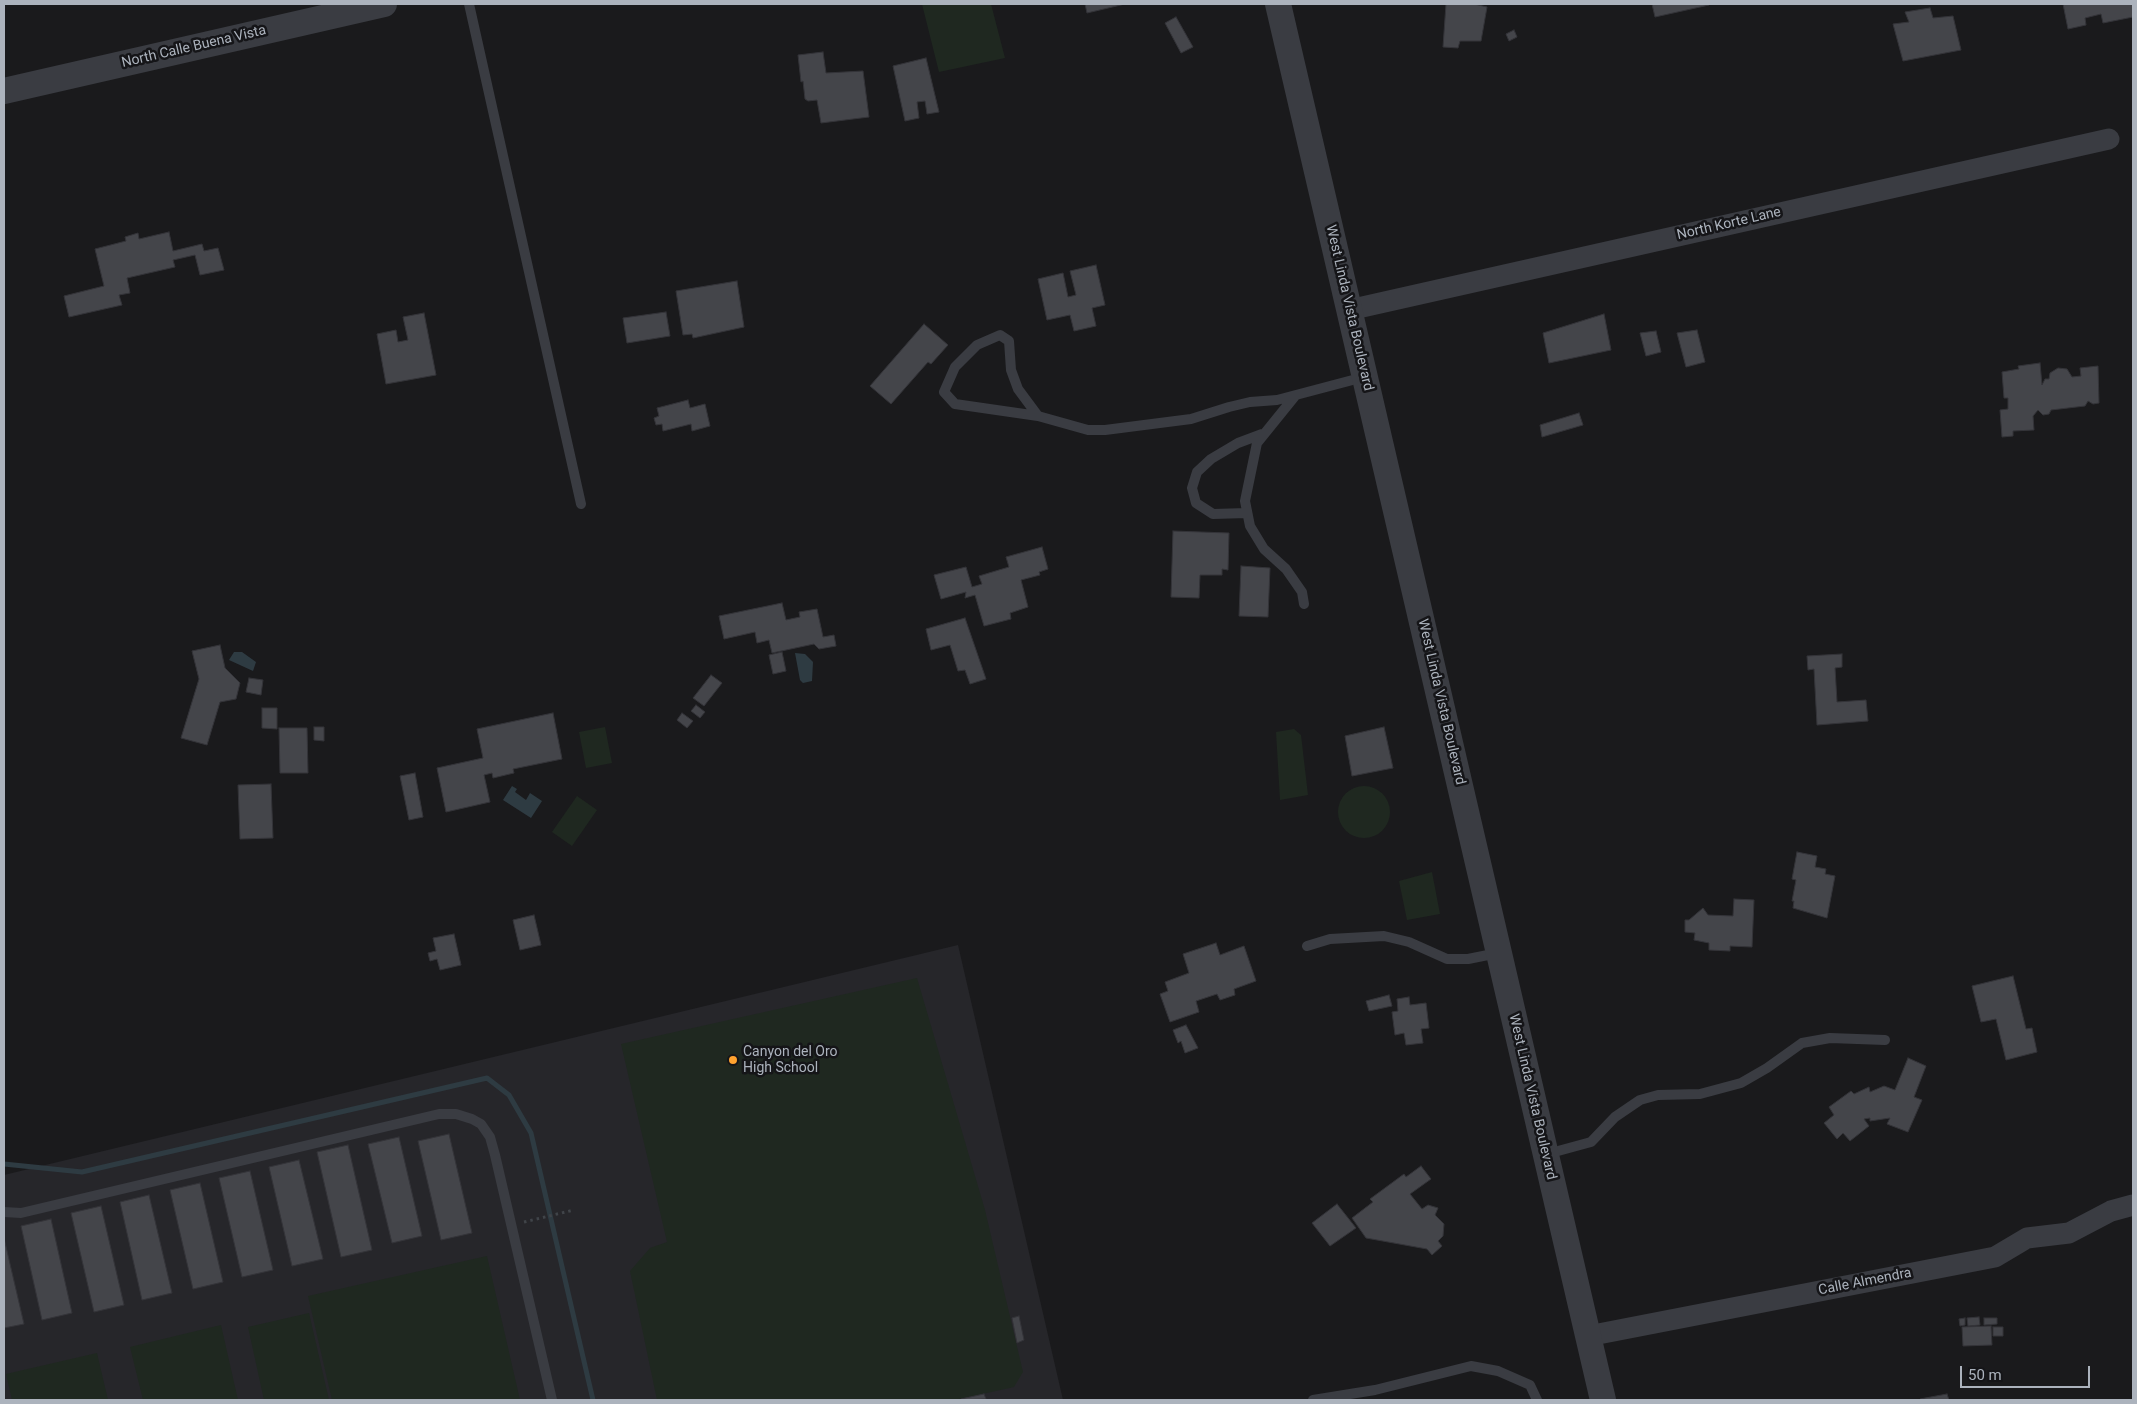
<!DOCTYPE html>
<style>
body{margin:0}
#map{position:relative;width:2137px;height:1404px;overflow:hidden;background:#1a1a1c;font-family:Roboto,sans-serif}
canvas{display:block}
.frame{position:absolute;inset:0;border:5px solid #acb3bd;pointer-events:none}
.scale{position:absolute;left:1960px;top:1366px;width:130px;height:22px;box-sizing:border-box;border:2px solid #acb3bd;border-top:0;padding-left:6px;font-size:15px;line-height:18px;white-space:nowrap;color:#acb3bd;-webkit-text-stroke:4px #151518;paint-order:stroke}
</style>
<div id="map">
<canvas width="2137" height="1404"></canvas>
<div class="frame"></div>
<div class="scale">50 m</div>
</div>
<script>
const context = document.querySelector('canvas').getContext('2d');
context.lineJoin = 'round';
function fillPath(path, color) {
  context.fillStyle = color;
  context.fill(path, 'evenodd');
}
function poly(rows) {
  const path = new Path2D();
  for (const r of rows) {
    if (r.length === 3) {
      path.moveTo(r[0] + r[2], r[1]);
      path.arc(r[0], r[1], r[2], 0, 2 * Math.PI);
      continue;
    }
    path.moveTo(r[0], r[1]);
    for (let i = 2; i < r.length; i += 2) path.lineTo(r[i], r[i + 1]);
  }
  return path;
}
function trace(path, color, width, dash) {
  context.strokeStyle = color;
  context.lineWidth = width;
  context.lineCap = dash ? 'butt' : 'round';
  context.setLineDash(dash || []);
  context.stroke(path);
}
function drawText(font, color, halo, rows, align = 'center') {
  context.font = font + ' Roboto,sans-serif';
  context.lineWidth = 5;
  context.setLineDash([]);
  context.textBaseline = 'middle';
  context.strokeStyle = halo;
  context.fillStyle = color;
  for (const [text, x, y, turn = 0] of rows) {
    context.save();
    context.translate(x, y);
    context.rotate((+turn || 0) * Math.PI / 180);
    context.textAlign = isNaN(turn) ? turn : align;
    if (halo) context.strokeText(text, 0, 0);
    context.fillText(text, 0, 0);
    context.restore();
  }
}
fillPath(poly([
 [958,945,1063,1400,4,1400,4,1175]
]), '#26262a');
fillPath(poly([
 [922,4,991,4,1005,58,939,72],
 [605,727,612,763,586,768,579,732],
 [1294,729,1301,735,1308,795,1280,800,1276,732],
 [1364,812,26],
 [577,796,597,810,572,846,552,832],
 [1432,872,1440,914,1407,920,1399,881],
 [917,978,985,1210,1023,1372,1014,1387,955,1400,657,1400,630,1271,650,1248,667,1242,621,1044],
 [487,1256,520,1400,332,1400,308,1296],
 [309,1313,329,1400,264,1400,248,1327],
 [221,1325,238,1400,143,1400,130,1347],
 [97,1353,108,1400,12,1400,6,1374]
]), '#1f2820');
fillPath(poly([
 [234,652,242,652,256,662,253,671,229,660],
 [795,653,805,654,813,662,812,681,803,683,800,680],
 [512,786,517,789,515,792,526,800,530,793,542,801,531,818,503,800]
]), '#2e3b42');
trace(poly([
 [4,1164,82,1172,487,1078,509,1095,531,1133,593,1400]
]), '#2e3b42', 5);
const building = poly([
 [1085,4,1125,4,1087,13,1085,4],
 [1446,4,1474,4,1487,7,1481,41,1460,41,1458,48,1443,47,1446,4],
 [1652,4,1709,4,1709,5,1655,17,1652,4],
 [2063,4,2133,4,2133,17,2103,23,2101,14,2085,18,2086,25,2068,29,2063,4],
 [1930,8,1933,18,1953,16,1961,50,1903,61,1893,24,1909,22,1905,12,1930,8],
 [1176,17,1193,47,1181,53,1165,23,1176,17],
 [1514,30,1517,37,1509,41,1506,34,1514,30],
 [823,52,826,73,863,71,869,117,821,123,817,100,808,101,805,99,803,81,801,82,798,55,823,52],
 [926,58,939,112,927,114,925,101,917,102,919,118,905,121,893,66,926,58],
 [169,232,173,251,202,244,204,251,218,248,224,270,200,275,195,255,173,260,175,267,127,278,130,293,119,295,122,305,69,317,64,296,104,286,95,249,126,241,125,237,138,233,139,239,169,232],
 [1096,265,1105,305,1092,308,1096,326,1074,331,1070,315,1047,320,1038,279,1063,273,1068,297,1076,295,1070,271,1096,265],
 [737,281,744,327,693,338,692,334,683,335,676,291,737,281],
 [666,312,670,336,627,343,623,318,666,312],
 [424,313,436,375,386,384,377,334,396,330,398,342,408,340,403,317,424,313],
 [1604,314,1611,350,1549,363,1543,333,1604,314],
 [924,324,948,345,931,364,928,362,891,404,870,386,924,324],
 [1697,330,1705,362,1686,367,1677,333,1697,330],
 [1656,331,1661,352,1646,356,1640,333,1656,331],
 [2040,363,2042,385,2045,379,2049,379,2050,373,2058,368,2067,369,2072,377,2081,376,2080,368,2098,366,2099,403,2093,404,2088,401,2085,406,2051,410,2049,414,2043,415,2038,410,2033,416,2034,430,2013,431,2013,436,2002,437,2000,410,2008,409,2008,398,2004,398,2002,372,2019,369,2018,366,2040,363],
 [688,400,690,408,705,404,710,426,692,431,691,424,663,431,662,424,656,425,654,418,659,416,657,408,688,400],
 [1579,413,1583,425,1542,437,1540,425,1579,413],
 [1173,531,1229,533,1228,570,1222,569,1222,575,1200,575,1199,598,1171,597,1173,531],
 [1042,547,1048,569,1039,572,1040,575,1021,580,1028,607,1010,613,1011,619,984,626,975,595,965,598,966,592,941,599,934,575,966,567,972,587,982,584,979,576,1009,567,1006,557,1042,547],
 [1241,566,1270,568,1268,617,1239,616,1241,566],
 [782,603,786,620,800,617,799,612,817,609,823,637,834,635,836,646,819,649,814,644,772,653,769,640,757,643,755,632,724,639,719,616,782,603],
 [965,618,986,679,970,684,965,670,958,671,950,645,931,650,926,629,965,618],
 [220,645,225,668,240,683,236,699,220,702,207,745,181,738,199,679,192,651,220,645],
 [782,652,786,671,773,674,769,655,782,652],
 [1842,654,1842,667,1835,668,1837,702,1866,700,1868,721,1817,725,1814,669,1808,670,1807,656,1842,654],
 [711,675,722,683,704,706,693,698,711,675],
 [249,678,263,680,261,695,246,692,249,678],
 [696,705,705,712,700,718,691,711,696,705],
 [262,708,277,708,277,729,262,728,262,708],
 [553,713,562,759,513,769,514,773,493,778,492,773,484,775,490,802,446,812,437,768,483,758,477,729,553,713],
 [682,713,693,721,687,728,677,720,682,713],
 [314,727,324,727,324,741,314,740,314,727],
 [1384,727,1393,768,1352,776,1345,736,1384,727],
 [279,728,307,728,308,773,280,773,279,728],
 [415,773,423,817,409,820,400,776,415,773],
 [271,784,273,838,240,839,238,785,271,784],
 [1797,852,1817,856,1815,867,1826,869,1825,874,1835,876,1827,918,1793,908,1794,901,1792,901,1796,880,1792,879,1797,852],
 [1734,899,1754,900,1752,947,1730,946,1730,951,1709,950,1709,943,1694,940,1695,933,1685,932,1685,920,1689,920,1703,908,1708,915,1733,916,1734,899],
 [534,915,541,945,520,950,513,920,534,915],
 [454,934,461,965,440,970,437,959,430,961,428,953,436,951,433,938,454,934],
 [1216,943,1220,955,1244,946,1256,981,1234,989,1235,995,1220,1000,1217,994,1196,1001,1199,1012,1170,1022,1160,994,1168,991,1165,982,1189,973,1183,954,1216,943],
 [2013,976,2026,1029,2032,1028,2037,1052,2006,1060,1996,1019,1981,1022,1972,986,2013,976],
 [1389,995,1392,1006,1369,1011,1366,1001,1389,995],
 [1409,997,1410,1005,1426,1003,1429,1028,1421,1029,1423,1043,1406,1045,1404,1033,1395,1035,1392,1012,1398,1011,1397,999,1409,997],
 [1186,1025,1198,1048,1185,1053,1181,1041,1178,1043,1173,1030,1186,1025],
 [1908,1058,1926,1066,1914,1097,1922,1100,1908,1132,1887,1124,1890,1118,1870,1121,1870,1118,1864,1119,1869,1126,1850,1141,1843,1133,1837,1139,1824,1123,1834,1115,1829,1107,1851,1091,1854,1094,1869,1087,1870,1092,1884,1086,1895,1090,1908,1058],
 [449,1134,472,1233,441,1240,418,1141,449,1134],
 [399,1137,422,1236,392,1243,368,1144,399,1137],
 [348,1145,372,1250,341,1257,317,1152,348,1145],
 [299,1160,323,1259,292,1266,269,1167,299,1160],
 [1421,1166,1431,1179,1410,1194,1422,1209,1428,1205,1438,1208,1435,1215,1444,1224,1443,1236,1438,1241,1442,1246,1432,1255,1427,1249,1366,1238,1352,1218,1373,1202,1370,1199,1404,1174,1406,1177,1421,1166],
 [250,1171,273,1270,242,1277,219,1178,250,1171],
 [200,1183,223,1282,193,1289,170,1190,200,1183],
 [149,1195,172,1293,142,1300,120,1202,149,1195],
 [1337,1204,1356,1228,1330,1246,1312,1223,1337,1204],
 [101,1206,124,1305,94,1312,71,1213,101,1206],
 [51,1219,72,1313,42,1320,21,1226,51,1219],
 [4,1238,24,1324,4,1328,4,1238],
 [1019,1316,1024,1340,1017,1343,1012,1318,1019,1316],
 [1979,1317,1980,1325,1968,1326,1967,1318,1979,1317],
 [1965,1318,1965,1325,1960,1326,1959,1319,1965,1318],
 [1984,1318,1997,1318,1997,1324,1984,1325,1984,1318],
 [1991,1326,1992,1345,1963,1346,1962,1327,1991,1326],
 [1993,1327,2003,1327,2003,1336,1993,1336,1993,1327],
 [984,1394,986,1399,961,1400,961,1399,984,1394],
 [1947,1394,1949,1400,1921,1400,1920,1399,1947,1394]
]);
fillPath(building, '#44454a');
trace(building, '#343439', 1);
trace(poly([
 [524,1222,574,1210]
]), '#404449', 3, [2.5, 4]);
trace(poly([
 [469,4,581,504],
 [1295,396,1257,443,1245,501,1250,526,1264,549,1286,569,1302,592,1304,604],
 [1038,416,1018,389,1011,370,1009,341,1000,335,977,345,955,367,944,392,955,404,1038,416,1088,430,1105,430,1191,419,1229,407,1250,402,1277,400,1364,377],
 [1247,513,1213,514,1196,503,1192,488,1197,472,1211,459,1238,443,1262,434],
 [1307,946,1330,939,1384,936,1409,942,1447,959,1468,959,1498,953],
 [1547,1154,1591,1142,1615,1117,1640,1100,1658,1095,1700,1094,1741,1083,1767,1068,1802,1043,1830,1038,1885,1040],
 [4,1212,21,1213,439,1114,456,1114,472,1119,481,1124,490,1137,495,1155,552,1400],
 [1313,1400,1375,1390,1471,1366,1498,1371,1530,1385,1537,1400]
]), '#3a3c42', 10);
trace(poly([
 [1349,310,2109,139],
 [1588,1336,1995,1257,2027,1238,2069,1233,2111,1211,2133,1205]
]), '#3a3c42', 21);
trace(poly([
 [1278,4,1603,1400],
 [4,91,384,4]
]), '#3a3c42', 26);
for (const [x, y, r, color] of [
 [733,1060,5,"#ffa32f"]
]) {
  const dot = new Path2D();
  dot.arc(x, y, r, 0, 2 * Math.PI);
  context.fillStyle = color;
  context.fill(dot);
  trace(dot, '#151518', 2);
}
drawText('14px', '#acb3bd', '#151518', [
 ["North Calle Buena Vista",194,47,-13],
 ["North Korte Lane",1729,224,-13],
 ["West Linda Vista Boulevard",1349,308,77],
 ["West Linda Vista Boulevard",1441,702,77],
 ["West Linda Vista Boulevard",1532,1097,77],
 ["Calle Almendra",1865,1282,-11]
]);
drawText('14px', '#acb3bd', '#151518', [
 ["Canyon del Oro",743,1052],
 ["High School",743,1068]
], 'left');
</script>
